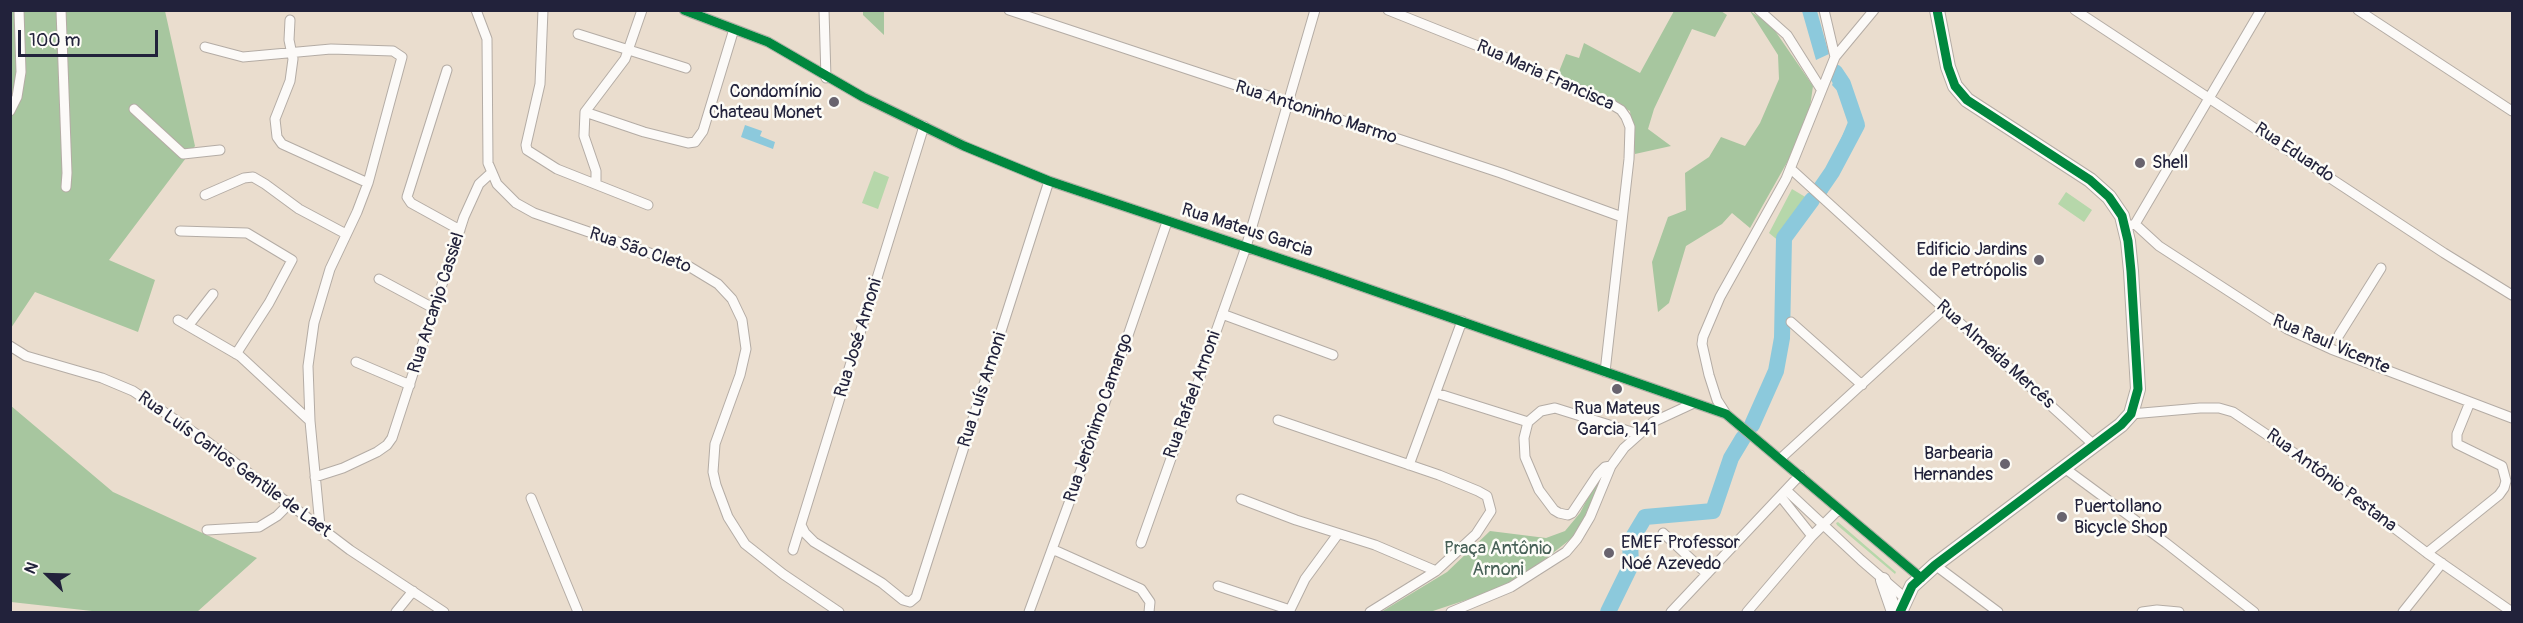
<!DOCTYPE html>
<meta charset="utf-8">
<style>
body{margin:0}
#map{position:relative;width:2523px;height:623px;overflow:hidden;background:#eaddce;font-family:Pangolin,sans-serif}
canvas{display:block}
.frame{position:absolute;inset:0;border:12px solid #22223b;pointer-events:none}
.north{position:absolute;left:18px;top:545px;width:60px;height:60px;-webkit-text-stroke:4px #fdfcf7;paint-order:stroke;rotate:293deg;font-size:16px;font-weight:700;line-height:24px;text-align:center;color:#22223b}
.north::after{content:'';display:block;margin:auto;width:21px;height:27px;background:#22223b;clip-path:polygon(50% 0,100% 100%,50% 72%,0 100%)}
.scale{position:absolute;left:18px;top:30px;width:140px;height:27px;box-sizing:border-box;border:3px solid #22223b;border-top:0;padding-left:8px;font-size:18px;line-height:21px;white-space:nowrap;color:#22223b;-webkit-text-stroke:4px #fdfcf7;paint-order:stroke}
</style>
<div id="map">
<canvas width="2523" height="623"></canvas>
<div class="frame"></div>
<div class="north">N</div>
<div class="scale">100 m</div>
</div>
<script>
const context = document.querySelector('canvas').getContext('2d');
context.lineJoin = 'round';
function fillPath(path, color) {
  context.fillStyle = color;
  context.fill(path, 'evenodd');
}
function poly(rows) {
  const path = new Path2D();
  for (const r of rows) {
    path.moveTo(r[0], r[1]);
    for (let i = 2; i < r.length; i += 2) path.lineTo(r[i], r[i + 1]);
  }
  return path;
}
function trace(path, color, width, dash) {
  context.strokeStyle = color;
  context.lineWidth = width;
  context.lineCap = dash ? 'butt' : 'round';
  context.setLineDash(dash || []);
  context.stroke(path);
}
function drawText(font, color, halo, rows, align = 'center') {
  context.font = font + ' Pangolin,sans-serif';
  context.lineWidth = 5;
  context.setLineDash([]);
  context.textBaseline = 'middle';
  context.strokeStyle = halo;
  context.fillStyle = color;
  for (const [text, x, y, turn = 0] of rows) {
    context.save();
    context.translate(x, y);
    context.rotate((+turn || 0) * Math.PI / 180);
    context.textAlign = isNaN(turn) ? turn : align;
    if (halo) context.strokeText(text, 0, 0);
    context.fillText(text, 0, 0);
    context.restore();
  }
}
fillPath(poly([
 [874,171,889,177,878,209,862,203],
 [1792,189,1807,198,1780,242,1769,233],
 [2066,192,2092,210,2084,222,2058,204],
 [1838,522,1896,572,1895,574,1837,525,1836,523]
]), '#b6d7aa');
fillPath(poly([
 [11,11,165,11,195,146,109,260,155,280,138,332,35,292,11,328],
 [863,11,884,11,884,35,863,15],
 [1674,11,1721,11,1727,15,1715,37,1692,29,1654,109,1648,129,1671,146,1635,154,1630,111,1558,74,1566,54,1579,58,1584,43,1640,73],
 [1750,11,1771,25,1813,86,1810,107,1794,150,1750,228,1732,213,1722,224,1686,246,1669,303,1658,312,1652,262,1668,217,1686,210,1685,173,1709,157,1721,137,1745,146,1760,123,1779,79,1778,55],
 [10,405,113,492,257,558,197,612,101,612,11,602],
 [1606,470,1576,535,1531,570,1496,590,1430,612,1381,612,1447,572,1490,531,1546,538,1565,531,1580,513,1601,472]
]), '#a7c69f');
fillPath(poly([
 [1802,11,1817,11,1829,54,1816,60],
 [1837,72,1843,82,1856,118,1826,196,1820,190,1850,117,1842,96,1832,85],
 [745,125,762,131,760,136,775,142,773,149,741,137]
]), '#8cc9dc');
trace(poly([
 [1821,188,1832,172,1857,125,1843,84,1835,72],
 [1752,425,1776,371,1782,338,1784,238,1812,200],
 [1608,612,1631,565,1630,542,1645,517,1713,511,1731,458,1743,438]
]), '#8cc9dc', 16);
const street = poly([
 [61,10,67,173,66,187],
 [476,10,487,39,488,163,497,184,516,203,534,213,690,267,718,284,732,299,742,320,746,349,740,375,715,444,713,472,716,485,728,517,745,544,783,574,839,612],
 [543,10,540,84,526,145,527,150,557,169,648,205],
 [684,10,768,42,863,97,964,146,1049,181,1320,272,1726,414,1921,578],
 [824,10,826,78],
 [1009,10,1501,173,1622,217],
 [1388,10,1493,52,1611,104,1621,110,1626,117,1630,127,1629,159,1605,372],
 [1759,10,1787,35,1821,89],
 [1824,10,1835,57],
 [2075,10,2444,253,2512,295],
 [2358,10,2512,111],
 [290,20,289,40,293,59,290,81,275,119,277,137,282,144,368,183],
 [578,34,686,68],
 [205,47,243,57,331,49,393,51,402,57,368,183,357,212,330,269,314,323,308,366,310,421,320,526],
 [447,70,407,197,411,203,460,230],
 [134,109,183,154,220,150],
 [10,111,17,97,21,72,19,10],
 [585,112,644,132,688,143,695,142,703,131,734,29],
 [1791,169,2094,445],
 [596,184,596,171,584,136,585,112,625,59,642,10],
 [205,195,244,178,253,177,265,184,299,209,346,234],
 [2135,224,2159,246,2287,329,2331,349,2512,418],
 [2131,225,2135,224,2261,10],
 [180,231,247,233,292,260,269,303,236,354],
 [379,279,435,309],
 [1222,314,1333,355],
 [178,320,240,356,310,421],
 [1791,322,1862,385],
 [188,326,213,294],
 [2339,335,2381,268],
 [10,346,26,356,102,378,133,391,205,440,350,550,444,612],
 [356,362,410,385],
 [1436,393,1528,422],
 [1726,414,1717,400,1709,375,1702,344,1703,337,1720,297,1786,179,1835,57,1874,10],
 [2131,414,2200,408,2219,408,2233,412,2309,463,2427,553,2512,612],
 [1278,420,1439,475,1478,491,1487,496,1491,511,1476,534,1436,571,1370,612],
 [1780,459,1944,309],
 [1409,465,1462,321],
 [1611,466,1605,467,1598,474,1572,513,1568,515,1559,513,1554,510,1539,490,1525,457,1524,438,1528,422,1541,411,1555,408,1638,434],
 [2063,467,2166,543,2254,612],
 [315,477,343,468,377,452,387,445,392,438,464,217,479,184,491,173],
 [1786,490,1861,560,1905,598],
 [1781,497,1812,536],
 [531,498,578,612],
 [1241,499,1296,520,1375,545,1436,571],
 [801,525,805,533,814,542,882,583,903,600,910,602,916,597,1049,181],
 [207,530,259,527,277,516,290,503],
 [1663,533,1707,574],
 [1141,543,1246,247,1315,10],
 [1052,549,1141,589,1150,602,1149,612],
 [793,550,924,126],
 [2427,553,2499,495,2504,488,2506,481,2502,466,2457,444,2457,434,2470,402],
 [1935,565,1998,612],
 [1218,586,1290,610],
 [396,612,413,591],
 [1029,612,1091,443,1167,222],
 [1289,612,1305,579,1338,534],
 [1451,612,1511,587,1566,552,1577,539,1590,517,1611,466,1624,448,1653,422,1694,403],
 [1671,612,1800,475],
 [1747,612,1812,536,1839,509],
 [2142,612,2157,610,2179,612],
 [2403,612,2442,563]
]);
const secondary = poly([
 [1883,580,1894,612],
 [1900,612,1912,586,1935,565,2121,425,2131,414,2138,389,2131,271,2128,241,2122,216,2109,197,2090,180,1967,100,1955,86,1948,67,1937,10]
]);
trace(street, '#b4aca5', 11);
trace(secondary, '#b4aca5', 16);
trace(street, '#fcfaf8', 9);
trace(secondary, '#fcfaf8', 14);
trace(poly([
 [684,10,768,42,863,97,964,146,1049,181,1320,272,1726,414,1921,578],
 [1900,612,1912,586,1935,565,2121,425,2131,414,2138,389,2131,271,2128,241,2122,216,2109,197,2090,180,1967,100,1955,86,1948,67,1937,10]
]), '#00873e', 9);
for (const [x, y, r, color] of [
 [834,102,6,"#68636e"],
 [2140,163,6,"#68636e"],
 [2039,260,6,"#68636e"],
 [1617,389,6,"#68636e"],
 [2005,464,6,"#68636e"],
 [2062,517,6,"#68636e"],
 [1609,553,6,"#68636e"]
]) {
  const dot = new Path2D();
  dot.arc(x, y, r, 0, 2 * Math.PI);
  context.fillStyle = color;
  context.fill(dot);
  trace(dot, '#fdfcf7', 2);
}
drawText('18px', '#22223b', '#fdfcf7', [
 ["Rua Maria Francisca",1545,76,24],
 ["Rua Antoninho Marmo",1316,113,18],
 ["Rua Eduardo",2294,153,34],
 ["Rua Mateus Garcia",1247,231,18],
 ["Rua São Cleto",640,251,19],
 ["Rua Arcanjo Cassiel",437,303,-72],
 ["Rua José Arnoni",859,338,-73],
 ["Rua Raul Vicente",2331,345,23],
 ["Rua Almeida Mercês",1995,355,42],
 ["Rua Luís Arnoni",983,390,-72],
 ["Rua Rafael Arnoni",1193,395,-70],
 ["Rua Jerônimo Camargo",1099,418,-71],
 ["Rua Luís Carlos Gentile de Laet",234,465,36],
 ["Rua Antônio Pestana",2331,481,37]
]);
drawText('18px', '#22223b', '#fdfcf7', [
 ["Condomínio",822,92],
 ["Chateau Monet",822,113],
 ["Shell",2152,163,"left"],
 ["Edificio Jardins",2027,250],
 ["de Petrópolis",2027,271],
 ["Rua Mateus",1617,409,"center"],
 ["Garcia, 141",1617,430,"center"],
 ["Barbearia",1993,454],
 ["Hernandes",1993,475],
 ["Puertollano",2074,507,"left"],
 ["Bicycle Shop",2074,528,"left"],
 ["EMEF Professor",1621,543,"left"],
 ["Noé Azevedo",1621,564,"left"]
], 'right');
drawText('18px', '#476057', '#fdfcf7', [
 ["Praça Antônio",1498,549],
 ["Arnoni",1498,570]
]);
</script>
